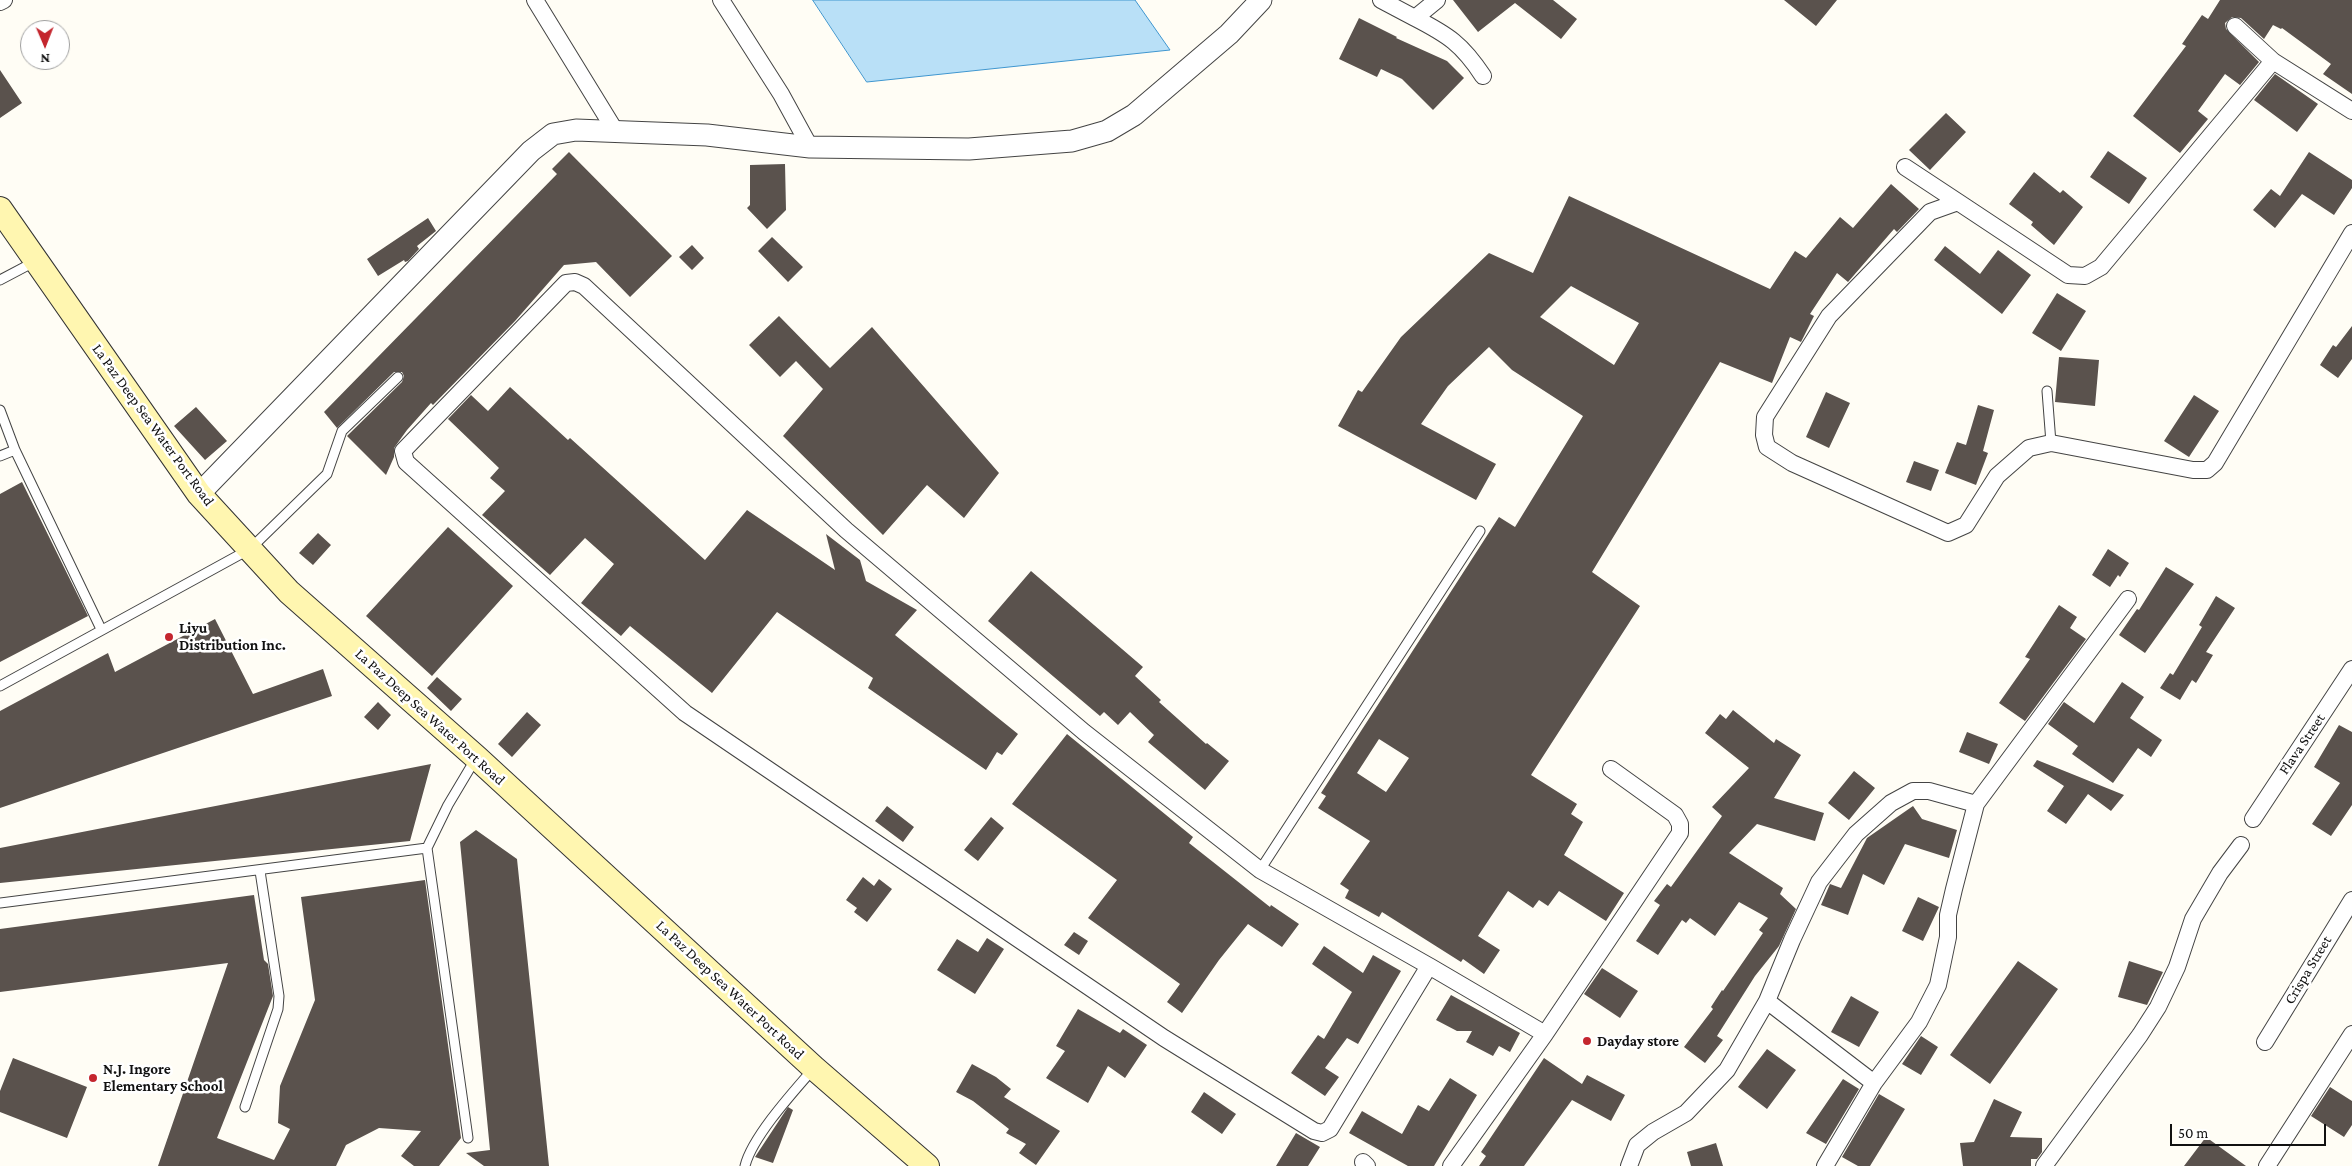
<!DOCTYPE html>
<style>
body{margin:0}
#map{position:relative;width:2352px;height:1166px;overflow:hidden;background:#fffdf5;font-family:"Crimson Pro",serif}
canvas{display:block}
.north{position:absolute;left:20px;top:20px;width:50px;height:50px;box-sizing:border-box;background:#fff;border:1px solid #a0a0a0;border-radius:50%;rotate:179deg;font-size:14px;font-weight:700;line-height:20px;text-align:center;color:#111}
.north::after{content:'';display:block;margin:auto;width:18px;height:22px;background:#c4262e;clip-path:polygon(50% 0,100% 100%,50% 72%,0 100%)}
.scale{position:absolute;left:2170px;top:1124px;width:156px;height:22px;box-sizing:border-box;border:2px solid #111;border-top:0;padding-left:6px;font-size:15px;line-height:18px;white-space:nowrap;color:#111;-webkit-text-stroke:4px #fff;paint-order:stroke}
</style>
<div id="map">
<canvas width="2352" height="1166"></canvas>
<div class="north">N</div>
<div class="scale">50 m</div>
</div>
<script>
const ctx = document.querySelector('canvas').getContext('2d');
ctx.lineJoin = 'round';
function fill(path, color) { ctx.fillStyle = color; ctx.fill(path, 'evenodd'); }
function trace(path, color, width, dash) { ctx.strokeStyle = color; ctx.lineWidth = width; ctx.lineCap = dash ? 'butt' : 'round'; ctx.setLineDash(dash || []); ctx.stroke(path); }
function write(font, color, halo, rows, align = 'center') {
  ctx.font = font + ' "Crimson Pro",serif'; ctx.lineWidth = 5; ctx.setLineDash([]); ctx.textBaseline = 'middle'; ctx.strokeStyle = halo; ctx.fillStyle = color; for (const [text, x, y, turn = 0] of rows) {
    ctx.save(); ctx.translate(x, y); ctx.rotate((+turn || 0) * Math.PI / 180); ctx.textAlign = isNaN(turn) ? turn : align; if (halo) ctx.strokeText(text, 0, 0); ctx.fillText(text, 0, 0); ctx.restore();
  }
}
const water = new Path2D(`
 M813,0H1135L1170,50L867,82Z`);
fill(water, '#b9e0f7');
trace(water, '#3f96cf', 1);
fill(new Path2D(`
 M1453,0H1553L1577,19L1561,39L1515,3L1478,32Z
 M1784,0H1837L1816,26Z
 M2220,0H2352V94L2323,74L2331,64L2282,28L2281,29L2273,25L2264,39L2241,18L2232,17L2225,23L2226,29L2259,62L2240,85L2225,74L2198,111L2208,119L2180,153L2133,116L2186,46L2182,44L2202,15L2208,19Z
 M1359,18L1397,37L1396,38L1447,61L1464,78L1433,110L1402,79L1381,69L1377,77L1339,59Z
 M0,70L22,103L0,118Z
 M2275,74L2318,104L2297,132L2254,100Z
 M1946,113L1966,132L1930,170L1909,150Z
 M2108,151L2147,178L2129,204L2090,177Z
 M569,152L672,256L630,297L596,262L564,265L515,321L433,405L431,403L407,430L394,448V457L386,475L347,436L402,382L404,376L402,372H394L337,428L324,412L557,174L552,169Z
 M2309,152L2352,180V188L2334,215L2302,194L2275,228L2253,210L2271,189L2280,196Z
 M785,164L786,210L767,229L747,208L750,205V165Z
 M2034,172L2060,193L2063,190L2083,207L2054,245L2031,225L2033,222L2009,204Z
 M1891,184L1919,209L1897,232L1894,229L1848,282L1837,273L1810,314L1814,316L1801,342L1790,337L1772,383L1720,362L1592,572L1640,606L1531,775L1577,804L1571,814L1583,822L1564,855L1624,893L1606,921L1559,891L1548,906L1539,900L1533,908L1508,891L1478,936L1500,950L1484,974L1463,959L1461,962L1382,912L1379,917L1345,898L1349,890L1340,884L1370,841L1318,808L1326,796L1321,793L1499,517L1515,527L1583,416L1512,370L1489,347L1448,386L1421,424L1496,464L1476,500L1338,426L1358,390L1362,392L1401,337L1489,253L1533,273L1569,196L1770,289L1795,251L1806,258L1840,217L1853,228ZM1571,286L1639,323L1614,365L1540,317ZM1379,739L1409,758L1386,792L1357,773Z
 M428,218L436,231L417,246L419,249L408,261L405,262L404,260L378,276L367,259Z
 M772,237L803,267L788,282L758,251Z
 M692,245L704,258L692,270L679,257Z
 M1945,246L1980,274L1998,250L2031,275L2002,314L1934,260Z
 M2057,293L2086,311L2061,351L2032,333Z
 M779,316L830,368L872,327L999,473L964,518L927,485L883,535L783,436L823,389L796,361L780,377L749,345Z
 M2352,326V359L2338,378L2320,365L2333,345L2336,347Z
 M2059,357L2099,360L2095,406L2055,402Z
 M510,387L568,440L570,438L705,560L747,510L835,570L826,534L860,560L866,581L917,610L895,635L1018,734L1002,755L997,752L986,770L868,688L873,678L777,612L712,693L630,626L621,636L581,603L614,564L585,538L550,575L482,515L505,491L490,478L499,468L448,419L471,395L488,411Z
 M1826,392L1850,403L1829,448L1806,437Z
 M2194,395L2219,411L2189,457L2164,441Z
 M1978,405L1994,410L1983,451L1988,453L1976,485L1945,473L1957,442L1966,445Z
 M196,407L227,441L205,460L174,426Z
 M1914,461L1939,470L1931,491L1906,482Z
 M22,482L88,616L0,662V494Z
 M448,527L513,586L432,676L366,616Z
 M318,533L331,545L313,565L299,553Z
 M2108,549L2129,563L2120,577L2118,575L2110,587L2092,575Z
 M2166,567L2194,584L2145,653L2119,635L2137,609L2139,610Z
 M1031,571L1143,667L1135,676L1161,700L1159,702L1206,744L1207,743L1229,761L1205,790L1148,742L1154,735L1130,712L1118,725L1104,712L1100,716L988,621Z
 M2216,596L2235,608L2206,652L2213,655L2196,683L2192,680L2180,700L2160,688L2170,673L2173,675L2202,627L2199,625Z
 M2059,605L2077,617L2070,628L2086,639L2025,721L1999,703L2030,659L2025,657Z
 M215,619L253,694L323,669L332,696L0,808V711L108,653L115,672Z
 M437,677L462,699L451,711L427,688Z
 M2122,682L2144,697L2130,718L2162,740L2151,757L2138,748L2113,783L2072,754L2078,746L2048,724L2064,702L2094,723Z
 M378,702L391,715L378,730L364,717Z
 M1733,710L1774,743L1776,739L1801,755L1774,798L1824,813L1815,841L1757,824L1729,853L1783,888L1780,894L1796,909L1779,946L1755,976L1717,1036L1723,1040L1705,1063L1684,1047L1713,1009L1711,1007L1722,990L1723,991L1763,933L1759,930L1768,918L1739,902L1715,936L1690,918L1686,923L1682,920L1658,955L1636,941L1660,905L1654,901L1667,884L1671,887L1722,816L1712,807L1749,768L1705,733L1720,714L1726,719Z
 M527,712L541,725L512,757L498,744Z
 M2339,725L2352,732V805L2331,836L2312,824L2340,783L2314,767Z
 M1967,732L1998,744L1989,764L1959,752Z
 M1067,734L1193,837L1189,843L1270,907L1271,905L1299,924L1282,947L1248,924L1219,960L1182,1013L1167,1002L1180,984L1088,918L1117,880L1012,804Z
 M2037,760L2067,772L2124,795L2111,811L2088,794L2066,824L2047,811L2064,786L2033,766Z
 M431,764L410,841L0,883V848Z
 M1854,771L1875,788L1849,820L1828,803Z
 M887,806L914,827L903,842L875,821Z
 M1913,806L1922,819L1957,830L1949,858L1905,844L1884,885L1863,874L1848,915L1821,905L1830,884L1841,888L1867,838Z
 M991,817L1004,828L978,861L964,850Z
 M476,830L517,859L549,1166H484L466,1153L490,1150L460,842Z
 M863,877L874,886L879,879L892,889L867,922L854,912L857,908L846,900Z
 M425,880L461,1138L439,1166H414L401,1156L421,1131L379,1128L346,1145L336,1166H158L228,963L0,992V929L254,895L264,960L268,964L273,996L217,1138L274,1160L290,1129L278,1123L280,1086L315,1000L301,897Z
 M1918,897L1939,907L1923,941L1902,931Z
 M1074,932L1088,941L1079,955L1064,945Z
 M987,938L1004,949L975,994L937,970L957,939L978,952Z
 M1324,946L1363,973L1373,955L1401,971L1358,1044L1347,1038L1325,1068L1339,1077L1325,1096L1291,1073L1318,1035L1324,1039L1352,992L1312,964Z
 M2018,961L2058,989L1990,1084L1950,1055Z
 M2129,961L2163,972L2147,1005L2118,997Z
 M1602,968L1638,991L1620,1018L1584,994Z
 M1451,995L1520,1033L1510,1052L1499,1046L1493,1056L1466,1042L1472,1031H1457L1436,1020Z
 M1851,996L1879,1012L1859,1047L1831,1032Z
 M1078,1009L1120,1033L1123,1029L1147,1045L1125,1078L1108,1066L1088,1103L1046,1078L1065,1051L1056,1046Z
 M1921,1036L1938,1047L1921,1075L1902,1064Z
 M1767,1049L1796,1070L1767,1109L1738,1087Z
 M13,1058L87,1087L67,1138L0,1112V1091Z
 M1544,1058L1582,1084L1587,1075L1625,1095L1611,1121L1572,1100L1524,1166H1479L1486,1156L1481,1152Z
 M972,1064L996,1077L1011,1089L1004,1097L1060,1131L1036,1165L1019,1153L1026,1144L1006,1133L1009,1129L973,1101L956,1092Z
 M1450,1078L1477,1095L1434,1166H1408L1349,1133L1362,1111L1402,1134L1418,1105L1429,1111Z
 M1843,1079L1859,1089L1826,1144L1806,1133Z
 M2330,1087L2352,1101V1125L2344,1137L2311,1116Z
 M1204,1092L1236,1114L1222,1134L1191,1112Z
 M1879,1094L1905,1109L1870,1166H1858L1842,1157Z
 M1994,1099L2022,1112L2010,1137L2042,1138V1152L2037,1159H2031V1166H1963L1960,1143L1974,1142Z
 M788,1107L793,1110L773,1163L755,1157Z
 M1296,1133L1320,1147L1308,1166H1276Z
 M2206,1137L2246,1166H2184Z
 M1716,1143L1723,1166H1691L1687,1152Z`), '#5a524d');
const service = new Path2D(`
 M0,280L36,261
 M2047,391L2051,443
 M0,410L15,450L101,629
 M0,456L15,450
 M0,686L250,549L327,474L342,431L398,377
 M1260,870L1480,531
 M0,903L427,848
 M245,1107L278,1009L279,996L260,871
 M468,1138L427,848L448,805L476,758
 M745,1166C752,1137 794,1091 814,1068`);
const minor = new Path2D(`
 M535,0L616,132
 M721,0L781,94L810,147
 M1381,0L1415,18L1437,0
 M0,2L4,0
 M1415,18C1448,35 1462,44 1483,76
 M2235,26L2273,61L2352,111
 M2273,61L2101,267L2085,276L2068,275L1958,202L1930,212L1829,316L1765,417L1764,435L1767,447L1792,463L1948,533L1966,525L1997,476L2029,448L2051,443L2193,470H2207L2215,463L2352,233
 M1905,167L1958,202
 M575,282L584,286L846,530L1084,732L1260,870L1429,966L1330,1129L1322,1133L1314,1131L1164,1038L685,713L406,462L403,451L566,283Z
 M2253,819L2352,669
 M1429,966L1545,1034
 M1767,1001L1874,1083
 M2265,1042L2352,900
 M1363,1162L1367,1166
 M1451,1166L1545,1034L1680,833V824L1675,815L1611,769
 M1629,1166L1637,1145L1653,1132L1686,1113L1727,1070L1767,1001L1792,940L1819,882L1856,834L1891,803L1913,791H1929L1976,804
 M1825,1166L1874,1083L1919,1022L1938,985L1948,937V915L1954,889L1976,804L2128,599
 M2044,1166L2140,1035L2158,1007L2177,967L2193,919L2220,873L2241,845
 M2267,1166L2352,1034`);
const tertiary = new Path2D(`
 M199,494L531,151L553,134L576,130L707,135L810,147L969,149L1072,141L1107,131L1134,115L1229,34L1261,0`);
const secondary = new Path2D(`
 M0,209L199,494L289,592L477,758L814,1068L927,1166`);
trace(service, '#444', 11);
trace(minor, '#444', 18);
trace(tertiary, '#444', 23);
trace(secondary, '#333', 26);
trace(service, '#fff', 9);
trace(minor, '#fff', 16);
trace(tertiary, '#fff', 21);
trace(secondary, '#fff6b0', 24);
for (const [x, y, r, color] of [
 [169,637,5,"#c4262e"],
 [1587,1041,5,"#c4262e"],
 [93,1078,5,"#c4262e"]
]) { const dot = new Path2D(); dot.arc(x, y, r, 0, 2 * Math.PI); ctx.fillStyle = color; ctx.fill(dot); trace(dot, '#fff', 2); }
write('15px', '#111', '#fff', [
 ["La Paz Deep Sea Water Port Road",153,425,54],
 ["La Paz Deep Sea Water Port Road",430,717,42],
 ["Flava Street",2302,744,-56],
 ["Crispa Street",2308,970,-59],
 ["La Paz Deep Sea Water Port Road",730,990,43]
]);
write('bold 15px', '#111', '#fff', [
 ["Liyu",179,628],
 ["Distribution Inc.",179,645],
 ["Dayday store",1597,1041],
 ["N.J. Ingore",103,1069],
 ["Elementary School",103,1086]
], 'left');
</script>
